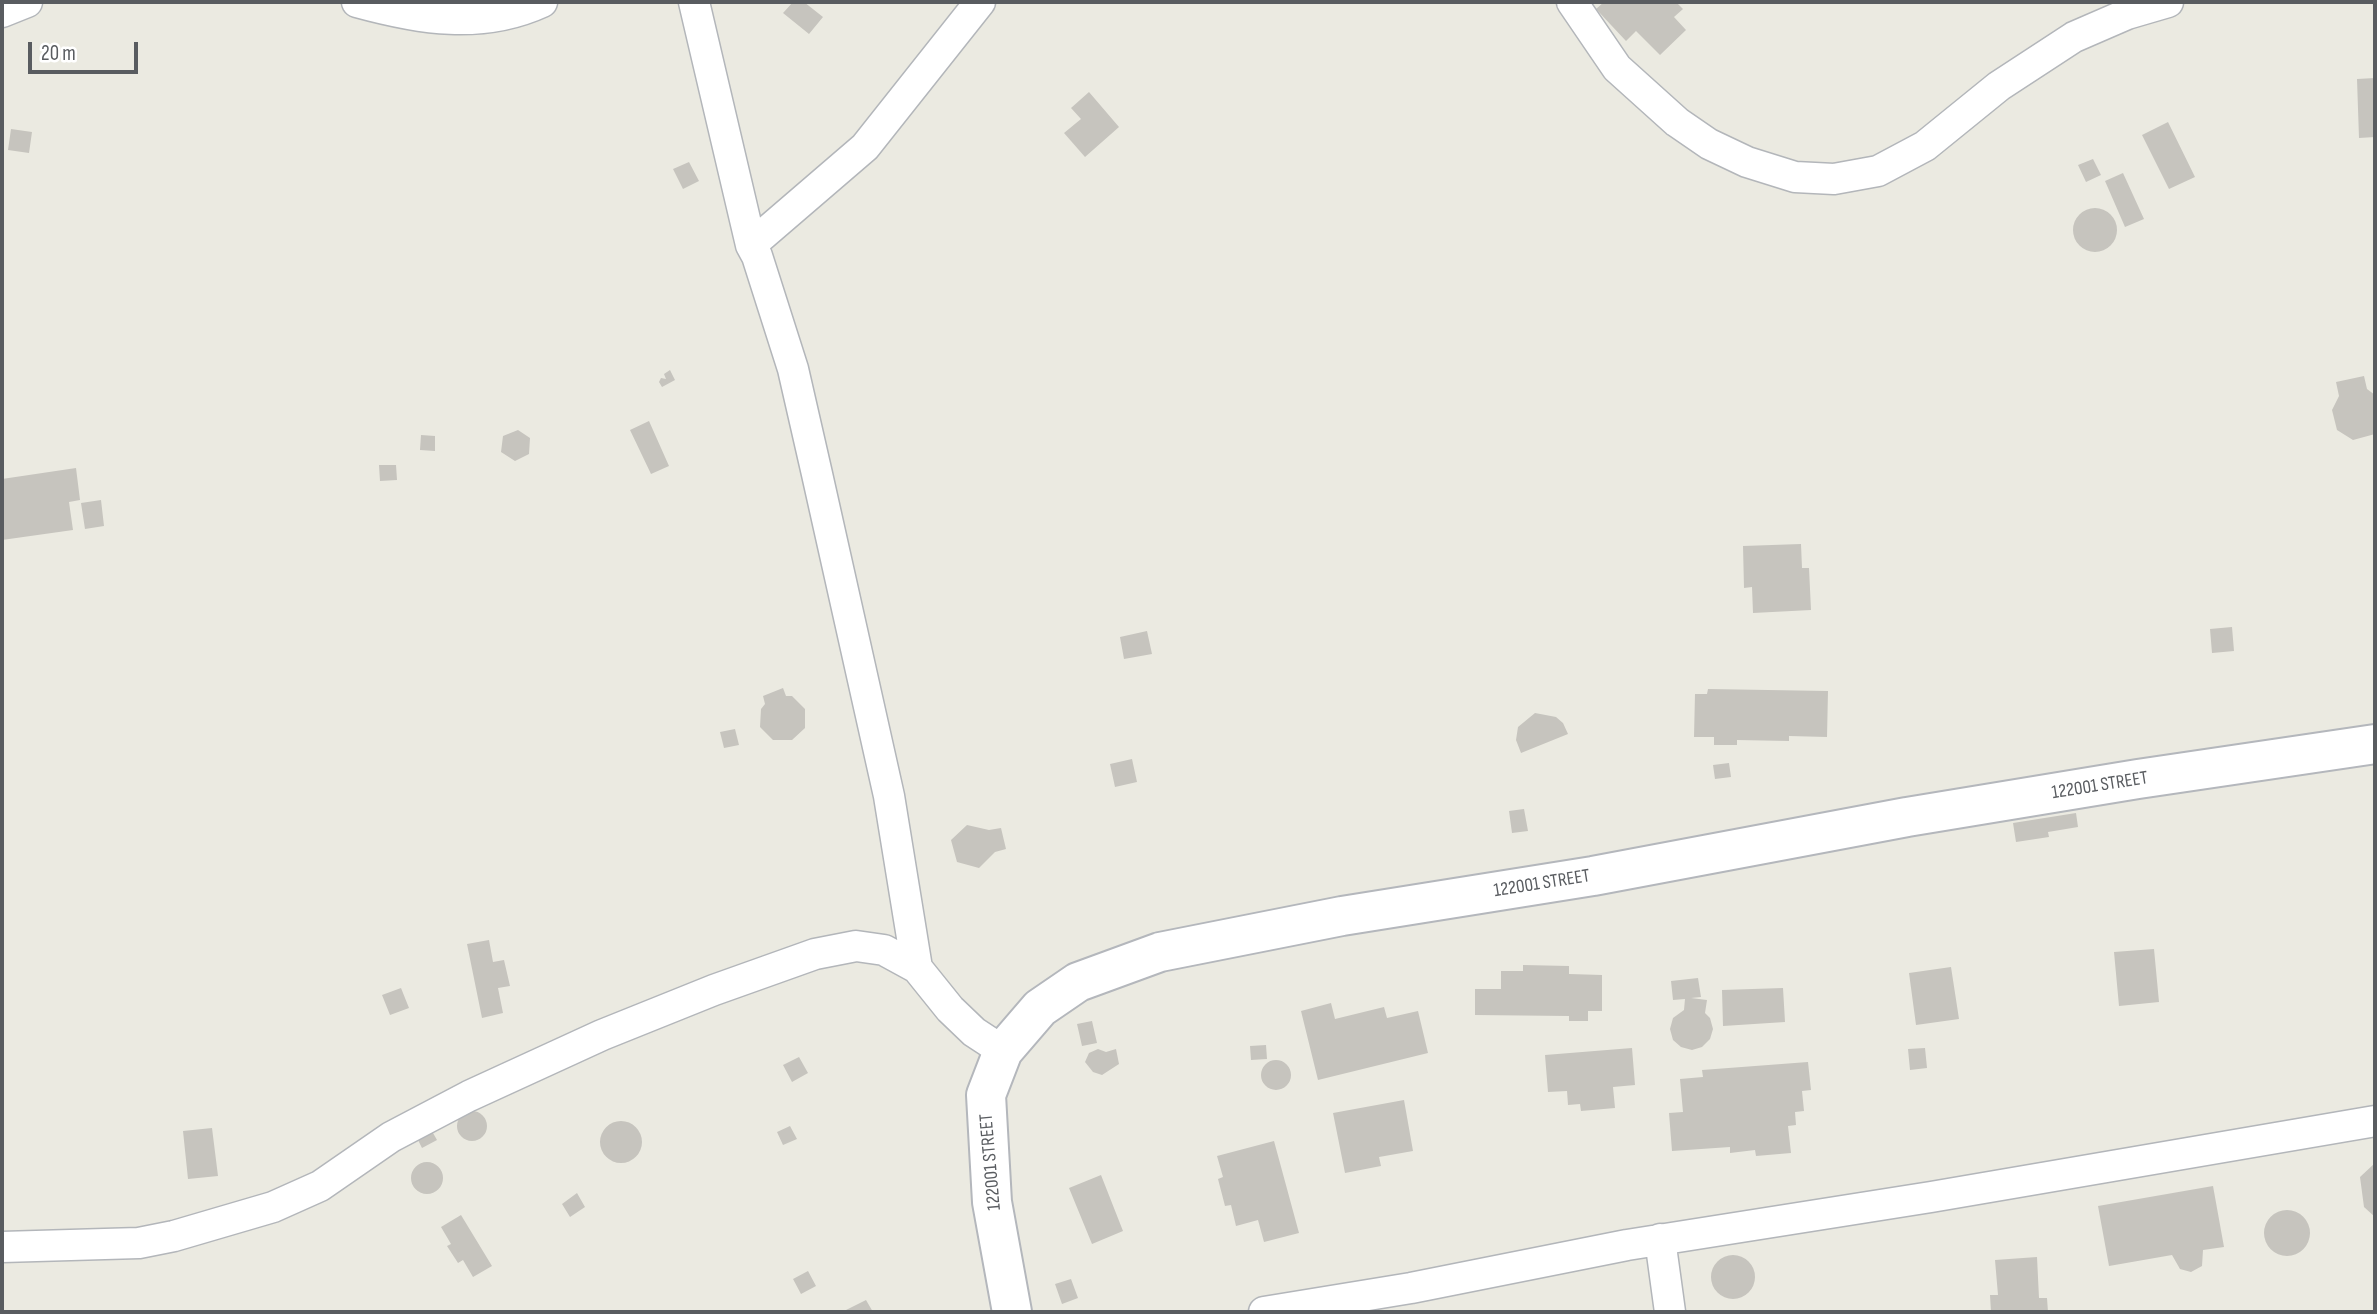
<!DOCTYPE html>
<style>
body{margin:0}
#map{position:relative;width:2377px;height:1314px;overflow:hidden;background:#ebeae1;font-family:"Sofia Sans Condensed",sans-serif}
canvas{display:block}
.frame{position:absolute;inset:0;border:4px solid #595c60;pointer-events:none}
.scale{position:absolute;left:28px;top:42px;width:110px;height:32px;box-sizing:border-box;border:4px solid #595c60;border-top:0;padding-left:9px;font-size:21px;line-height:24px;white-space:nowrap;color:#595c60;-webkit-text-stroke:5px #fff;paint-order:stroke}
</style>
<div id="map">
<canvas width="2377" height="1314"></canvas>
<div class="frame"></div>
<div class="scale">20 m</div>
</div>
<script>
const ctx = document.querySelector('canvas').getContext('2d');
ctx.lineJoin = 'round';
function fill(path, color) { ctx.fillStyle = color; ctx.fill(path, 'evenodd'); }
function trace(path, color, width, dash) { ctx.strokeStyle = color; ctx.lineWidth = width; ctx.lineCap = dash ? 'butt' : 'round'; ctx.setLineDash(dash || []); ctx.stroke(path); }
function write(font, color, halo, rows, align = 'center') {
  ctx.font = font + ' "Sofia Sans Condensed",sans-serif'; ctx.lineWidth = 6; ctx.setLineDash([]); ctx.textBaseline = 'middle'; ctx.strokeStyle = halo; ctx.fillStyle = color; for (const [text, x, y, turn = 0] of rows) {
    ctx.save(); ctx.translate(x, y); ctx.rotate((+turn || 0) * Math.PI / 180); ctx.textAlign = isNaN(turn) ? turn : align; if (halo) ctx.strokeText(text, 0, 0); ctx.fillText(text, 0, 0); ctx.restore();
  }
}
fill(new Path2D(`
 M793,2H804L823,17L809,34L783,13Z
 M1604,2H1676L1683,9L1674,17L1686,30L1660,55L1636,31L1626,41L1596,9Z
 M2375,78V137L2359,138L2357,79Z
 M1089,92L1119,127L1085,157L1064,133L1081,119L1071,108Z
 M2168,122L2195,177L2169,189L2142,135Z
 M11,129L32,132L29,153L8,150Z
 M2093,159L2101,175L2086,182L2078,165Z
 M689,162L699,181L683,189L673,169Z
 M2123,173L2144,219L2125,227L2105,181Z
 M2073 230a22 22 0 1 1 44 0a22 22 0 1 1-44 0Z
 M670,370L675,380L662,387L659,382L661,378L666,379L664,374Z
 M2364,376L2367,389L2375,395V434L2353,440L2337,430L2332,410L2339,396L2336,382Z
 M649,421L669,466L651,474L630,430Z
 M518,430L530,438L529,454L515,461L501,452L503,436Z
 M421,435L435,436V451L420,450Z
 M379,465H396L397,480L380,481Z
 M76,468L80,500L69,502L73,530L2,540V479Z
 M101,500L104,526L85,529L81,503Z
 M1801,544L1802,568H1809L1811,610L1753,613L1752,587L1744,588L1743,546Z
 M2232,627L2234,651L2212,653L2210,629Z
 M1147,631L1152,654L1124,659L1120,637Z
 M783,688L786,696H792L805,709V728L792,740H773L760,727L761,709L765,704L763,696Z
 M1708,689L1828,691L1827,737L1789,736V741L1737,740V745H1714V737H1694L1695,694H1707Z
 M1535,713L1556,717L1563,723L1568,734L1521,753L1516,740L1518,727Z
 M735,729L739,745L724,748L720,732Z
 M1132,759L1137,782L1115,787L1110,764Z
 M1729,763L1731,777L1715,779L1713,765Z
 M1524,809L1528,831L1512,833L1509,811Z
 M2076,813L2078,827L2048,832L2049,837L2016,842L2013,823Z
 M967,825L989,830L1001,828L1006,849L995,852L979,868L957,862L951,840Z
 M489,940L493,962L504,960L510,986L498,988L503,1013L482,1018L467,944Z
 M2154,949L2159,1002L2119,1006L2114,952Z
 M1523,965L1569,966V974L1602,975V1011H1588V1021H1569V1016L1475,1015V989H1501V971H1523Z
 M1951,967L1959,1019L1916,1025L1909,973Z
 M1698,978L1701,997L1691,998L1707,1000L1705,1013L1710,1018L1713,1029L1710,1039L1702,1047L1692,1050L1681,1047L1673,1040L1670,1029L1673,1018L1684,1010L1685,999L1673,1000L1671,981Z
 M401,988L409,1008L390,1015L382,995Z
 M1783,988L1785,1022L1723,1026L1722,990Z
 M1331,1003L1335,1019L1384,1007L1387,1018L1418,1011L1428,1053L1318,1080L1301,1011Z
 M1092,1021L1097,1043L1082,1046L1077,1024Z
 M1266,1045L1267,1059L1251,1060L1250,1046Z
 M1632,1048L1635,1085L1613,1087L1615,1108L1581,1111L1580,1104L1568,1105L1567,1091L1548,1092L1545,1055Z
 M1925,1048L1927,1068L1910,1070L1908,1049Z
 M1098,1049L1106,1052L1116,1049L1119,1064L1102,1075L1093,1072L1085,1062L1089,1053Z
 M799,1057L808,1073L792,1082L783,1065Z
 M1261 1075a15 15 0 1 1 30 0a15 15 0 1 1-30 0Z
 M1808,1062L1811,1090L1802,1091L1804,1111L1795,1112L1796,1125L1788,1126L1791,1153L1756,1156L1755,1150L1730,1153V1147L1672,1151L1669,1113L1683,1112L1680,1079L1703,1077L1702,1070Z
 M1404,1100L1413,1151L1379,1157L1381,1166L1345,1173L1333,1113Z
 M457 1126a15 15 0 1 1 30 0a15 15 0 1 1-30 0Z
 M600 1142a21 21 0 1 1 42 0a21 21 0 1 1-42 0Z
 M429,1126L437,1140L422,1148L415,1134Z
 M790,1126L797,1139L783,1145L777,1132Z
 M212,1128L218,1176L188,1179L183,1131Z
 M1274,1141L1299,1233L1264,1242L1258,1220L1236,1226L1231,1205L1225,1206L1218,1179L1223,1177L1217,1156Z
 M411 1178a16 16 0 1 1 32 0a16 16 0 1 1-32 0Z
 M2375,1163V1217L2364,1207L2360,1177Z
 M1101,1175L1123,1231L1092,1244L1069,1188Z
 M2213,1186L2224,1247L2203,1250L2202,1266L2191,1272L2180,1269L2172,1255L2109,1266L2098,1206Z
 M577,1193L585,1207L570,1217L562,1204Z
 M2264 1233a23 23 0 1 1 46 0a23 23 0 1 1-46 0Z
 M461,1215L492,1266L473,1277L463,1260L458,1263L447,1246L451,1244L441,1227Z
 M1711 1277a22 22 0 1 1 44 0a22 22 0 1 1-44 0Z
 M2037,1257L2039,1298H2047L2048,1312H1991L1990,1295H1998L1995,1260Z
 M808,1271L816,1286L801,1294L793,1279Z
 M1071,1279L1078,1298L1062,1304L1055,1284Z
 M866,1300L873,1312H842Z`), '#c6c4be');
const street = new Path2D(`
 M357,2C419,19 481,30 542,2
 M694,2L751,245L757,256L793,369L817,474L889,796L917,968
 M1572,2L1617,68L1677,122L1709,144L1747,162L1795,177L1834,179L1878,171L1925,146L1999,86L2074,37L2127,14L2168,2
 M2,12L27,2
 M751,245L865,147L980,2
 M1660,1239L1670,1312
 M2,1247L139,1243L174,1236L273,1207L320,1186L391,1137L469,1096L602,1035L714,990L815,954L856,946L884,950L917,968L950,1009L974,1032L1003,1051
 M1264,1312L1411,1288L1627,1245L1931,1197L2375,1121`);
const secondary = new Path2D(`
 M1012,1312L992,1202L986,1095L1003,1051L1040,1008L1078,982L1160,952L1342,916L1593,876L1907,817L2138,779L2375,744`);
trace(street, '#b3b6ba', 33);
trace(secondary, '#b4b7bc', 42);
trace(street, '#fff', 30);
trace(secondary, '#fff', 38);
write('19px', '#595c60', '#fff', [
 ["122001 STREET",2100,786,-9],
 ["122001 STREET",1542,884,-9],
 ["122001 STREET",991,1162,-95]
]);
</script>
